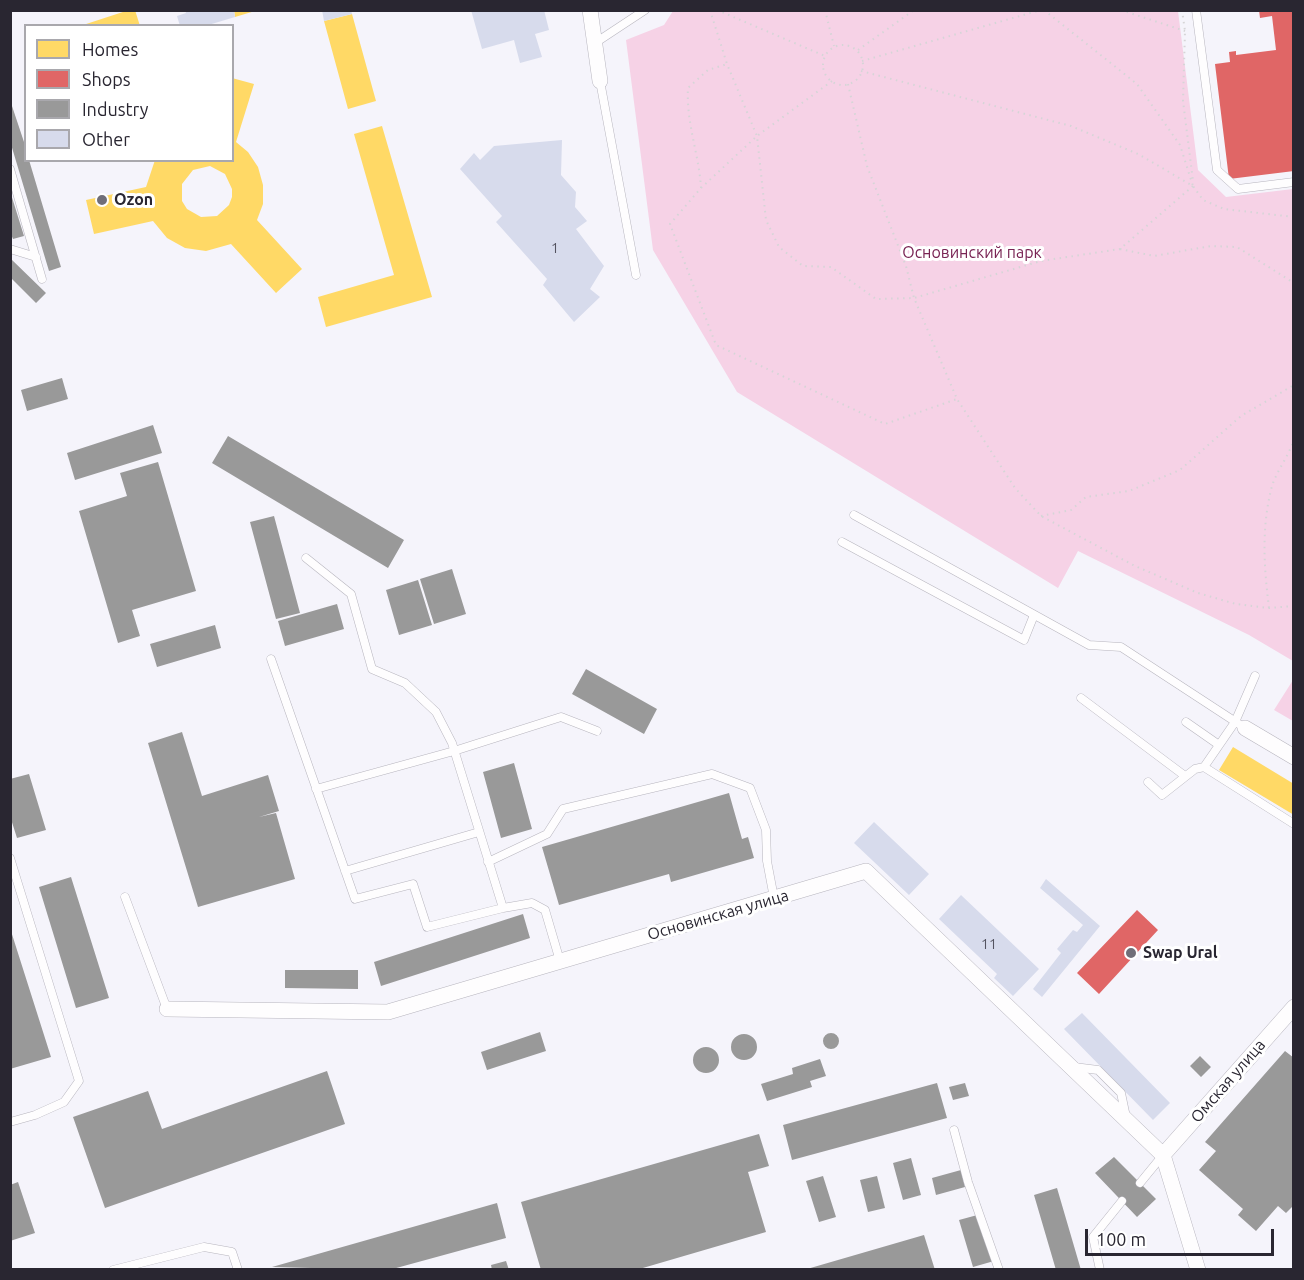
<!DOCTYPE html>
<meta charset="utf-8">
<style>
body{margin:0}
#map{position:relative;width:1304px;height:1280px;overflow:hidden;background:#f5f4fb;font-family:Ubuntu,sans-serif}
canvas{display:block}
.frame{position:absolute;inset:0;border:12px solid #292631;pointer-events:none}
.legend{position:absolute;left:24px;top:24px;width:210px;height:138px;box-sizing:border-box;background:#fff;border:2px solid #a9a8ad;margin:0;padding:8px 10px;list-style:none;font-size:18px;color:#292631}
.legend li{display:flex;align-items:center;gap:12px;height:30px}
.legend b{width:30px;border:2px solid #a9a8ad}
.scale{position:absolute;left:1085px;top:1229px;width:189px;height:27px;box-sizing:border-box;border:3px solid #292631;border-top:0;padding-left:8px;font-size:18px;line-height:21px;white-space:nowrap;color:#292631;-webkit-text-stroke:4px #fff;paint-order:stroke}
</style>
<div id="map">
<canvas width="1304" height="1280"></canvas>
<div class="frame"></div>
<ul class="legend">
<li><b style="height:16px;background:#ffd966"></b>Homes</li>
<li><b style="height:16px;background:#e06666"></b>Shops</li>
<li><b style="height:16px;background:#999"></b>Industry</li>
<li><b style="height:16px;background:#d7dbec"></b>Other</li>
</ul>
<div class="scale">100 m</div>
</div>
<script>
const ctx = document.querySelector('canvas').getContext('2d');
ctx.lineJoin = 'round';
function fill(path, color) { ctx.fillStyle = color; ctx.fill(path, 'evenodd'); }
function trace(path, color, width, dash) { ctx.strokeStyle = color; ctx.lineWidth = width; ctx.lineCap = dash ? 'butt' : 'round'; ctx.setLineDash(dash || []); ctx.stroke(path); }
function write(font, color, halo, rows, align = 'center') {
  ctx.font = font + ' Ubuntu,sans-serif'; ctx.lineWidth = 6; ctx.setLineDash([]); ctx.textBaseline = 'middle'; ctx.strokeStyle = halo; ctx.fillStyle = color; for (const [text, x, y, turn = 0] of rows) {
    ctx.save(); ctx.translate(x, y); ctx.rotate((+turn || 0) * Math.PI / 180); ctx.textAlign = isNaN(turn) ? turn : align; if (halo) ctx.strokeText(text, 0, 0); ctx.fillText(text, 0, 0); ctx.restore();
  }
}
fill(new Path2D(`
 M673,11H1178L1198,170L1226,197L1293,189V661L1249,635L1078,551L1058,588L737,392L653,250L626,40L664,25Z
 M1293,680V721L1274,710Z`), '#f6d2e6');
fill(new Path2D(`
 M129,10H135L140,26H80Z
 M234,10H255V11L235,17Z
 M352,14L376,101L348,109L324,21Z
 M232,78L254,84L236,142L248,152L258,167L263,185V204L257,220L302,269L276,293L231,244L206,251L185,248L167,238L153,221L94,234L86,200L146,187L155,160H232ZM210,166L225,174L232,189V197L229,205L217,216L201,217L187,209L182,201V184L193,170Z
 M382,126L432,297L326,327L318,297L394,275L354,134Z
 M1233,747L1294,784V815L1219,770Z`), '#ffd966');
fill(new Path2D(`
 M1259,10H1294V171L1229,179L1215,64L1230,62L1229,52L1236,51V55L1276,50L1272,16L1260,18Z
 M1137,910L1158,930L1099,994L1077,973Z`), '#e06666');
fill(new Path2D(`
 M10,100L26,148V160H29L61,267L49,271L10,141Z
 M10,191L24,236L13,239L10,232Z
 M10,258L46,293L36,303L10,277Z
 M62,378L68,399L27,411L21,390Z
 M153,425L162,453L75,480L67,453Z
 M228,436L404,540L388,568L212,463Z
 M158,462L196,591L132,610L140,636L118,643L79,511L127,496L120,473Z
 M274,516L300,613L276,619L250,522Z
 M452,569L466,614L434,624L420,579Z
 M418,580L432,625L399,635L386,590Z
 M337,604L344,629L285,646L278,621Z
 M215,625L221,648L157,667L150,644Z
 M586,669L657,709L644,734L572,694Z
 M182,732L202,796L268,775L279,811L259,817L276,813L295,879L198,907L148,743Z
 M514,763L532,829L501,838L483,772Z
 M29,774L46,830L17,838L10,816V779Z
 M729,793L742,839L748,837L754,858L671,882L669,874L559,905L542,847Z
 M71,877L109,998L76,1008L39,887Z
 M523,914L530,938L381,986L374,962Z
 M10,928L51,1057L10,1069Z
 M285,970H358V989L285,988Z
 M540,1032L546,1051L487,1070L481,1052Z
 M823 1041a8 8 0 1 1 16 0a8 8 0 1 1-16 0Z
 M731 1047a13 13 0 1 1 26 0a13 13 0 1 1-26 0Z
 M693 1060a13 13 0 1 1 26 0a13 13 0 1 1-26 0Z
 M1285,1051L1294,1058V1205L1286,1213L1278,1206L1256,1231L1238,1215L1243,1209L1199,1170L1216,1151L1205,1142Z
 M1200,1056L1211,1067L1201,1077L1190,1066Z
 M820,1059L826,1076L810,1081L812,1087L767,1101L761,1084L793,1074L792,1068Z
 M327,1071L345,1124L105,1208L73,1117L148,1091L162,1129Z
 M937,1083L947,1118L792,1160L783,1125Z
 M965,1083L969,1096L953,1100L949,1087Z
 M759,1134L769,1166L748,1172L766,1232L636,1270H541L521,1202Z
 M1114,1157L1156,1199L1137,1217L1095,1173Z
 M911,1158L921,1195L903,1200L893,1163Z
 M961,1170L965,1187L936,1195L932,1178Z
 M823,1176L836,1217L819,1222L806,1181Z
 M877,1176L885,1208L868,1212L860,1180Z
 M18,1182L35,1233L10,1241V1185Z
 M1057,1188L1081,1270H1056L1034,1195Z
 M497,1203L506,1238L389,1270L272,1267Z
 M981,1214L994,1261L973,1267L959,1220Z
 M924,1235L935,1270H807V1269Z
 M506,1261L509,1270H492L491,1265Z`), '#999');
fill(new Path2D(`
 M185,10H234L235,17L205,26H180L177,16L186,13Z
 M322,10H351L352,14L324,21Z
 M471,10H544L549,30L535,34L542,57L520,63L514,40L482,49Z
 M562,140L561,175L576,192L575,207L587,221L576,229L604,266L590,289L600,297L574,322L543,285L547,279L496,222L502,216L460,169L474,153L480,160L494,146Z
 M874,822L929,874L909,895L854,843Z
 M1046,879L1100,926L1042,997L1033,989L1061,953L1057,949L1073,930L1077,932L1083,925L1040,888Z
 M961,895L1039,969L1013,996L994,978L997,974L939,919Z
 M1082,1013L1170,1103L1153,1120L1064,1029Z`), '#d7dbec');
const lane = new Path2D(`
 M1196,10L1217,170L1238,189L1294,182
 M595,43L645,10
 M600,81L636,275
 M10,169L42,279
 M10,249L36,257
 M854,515L1089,645L1121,647L1245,728
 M842,542L1024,640L1034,615
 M306,558L351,594L372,669L405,683L436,712L452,743L503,908L532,903L545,910L560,961
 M271,659L355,899L413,884L427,927L503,908
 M1255,676L1235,722L1204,767L1294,824
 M1081,698L1185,776
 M1186,722L1219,745
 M1148,782L1162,795L1195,769L1204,767
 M316,789L454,751L561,717L597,731
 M10,858L79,1081L64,1102L35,1115L10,1122
 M488,862L547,834L563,809L712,774L750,788L766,830L767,861L774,898
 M345,871L479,832
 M125,897L167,1009
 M1074,1067L1098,1070L1121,1093L1126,1117
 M954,1130L968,1182L999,1270
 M1140,1183L1163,1155
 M113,1270L204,1247L232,1252L238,1270
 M1100,1270L1093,1237L1122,1201`);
const street = new Path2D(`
 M590,10L600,81
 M1245,728L1294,757
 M167,1009L388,1012L866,871L1163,1155L1198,1270
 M1163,1155L1294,1007`);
trace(lane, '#b7b5be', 9);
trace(street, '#b7b5be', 16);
trace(new Path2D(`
 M710,10L727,64L757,136L766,220L779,247L803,266L831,267L876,299L914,298L1041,261L1120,249L1193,186
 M717,10L825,56
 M825,10L834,46
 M1044,10L1137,84L1180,145L1193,186
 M1121,10L1185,31
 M1182,10L1185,31L1183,101L1193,181
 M823 65a20 20 0 1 1 40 0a20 20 0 1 1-40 0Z
 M858,50L914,10
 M862,61L1041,10
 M861,71L1071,126L1138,154L1193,186L1203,200L1224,209L1294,217
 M832,81L757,136L701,188L670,224L716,345L885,424L957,399
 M848,84L867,166L906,266L914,298L957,399L1015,488L1041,516L1135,566L1198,593L1236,604L1269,608L1294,606
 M701,188C699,154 686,123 688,88L708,70L727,64
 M1120,249L1154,256L1211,246L1237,247L1294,283
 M1041,516L1071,510L1086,497L1129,491L1180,470L1241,416L1294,385
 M1269,608C1264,567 1261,528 1272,486C1277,470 1289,456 1294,439`), '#d6d5d7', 2, [1.5, 4.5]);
trace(lane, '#fefdfe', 8);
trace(street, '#fefdfe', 15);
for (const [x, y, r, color] of [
 [102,200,6,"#706e78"],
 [1131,953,6,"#706e78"]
]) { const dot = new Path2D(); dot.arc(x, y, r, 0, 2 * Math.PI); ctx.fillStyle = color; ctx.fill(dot); trace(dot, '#fff', 2); }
write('14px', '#545360', null, [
 ["1",555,248],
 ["11",989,944]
]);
write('bold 16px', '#292631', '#fff', [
 ["Ozon",114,200],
 ["Swap Ural",1143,953]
], 'left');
write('16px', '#792454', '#fff', [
 ["Основинский парк",972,253]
]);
write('16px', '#292631', '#fff', [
 ["Основинская улица",718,915,-16],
 ["Омская улица",1228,1081,-49]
]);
</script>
